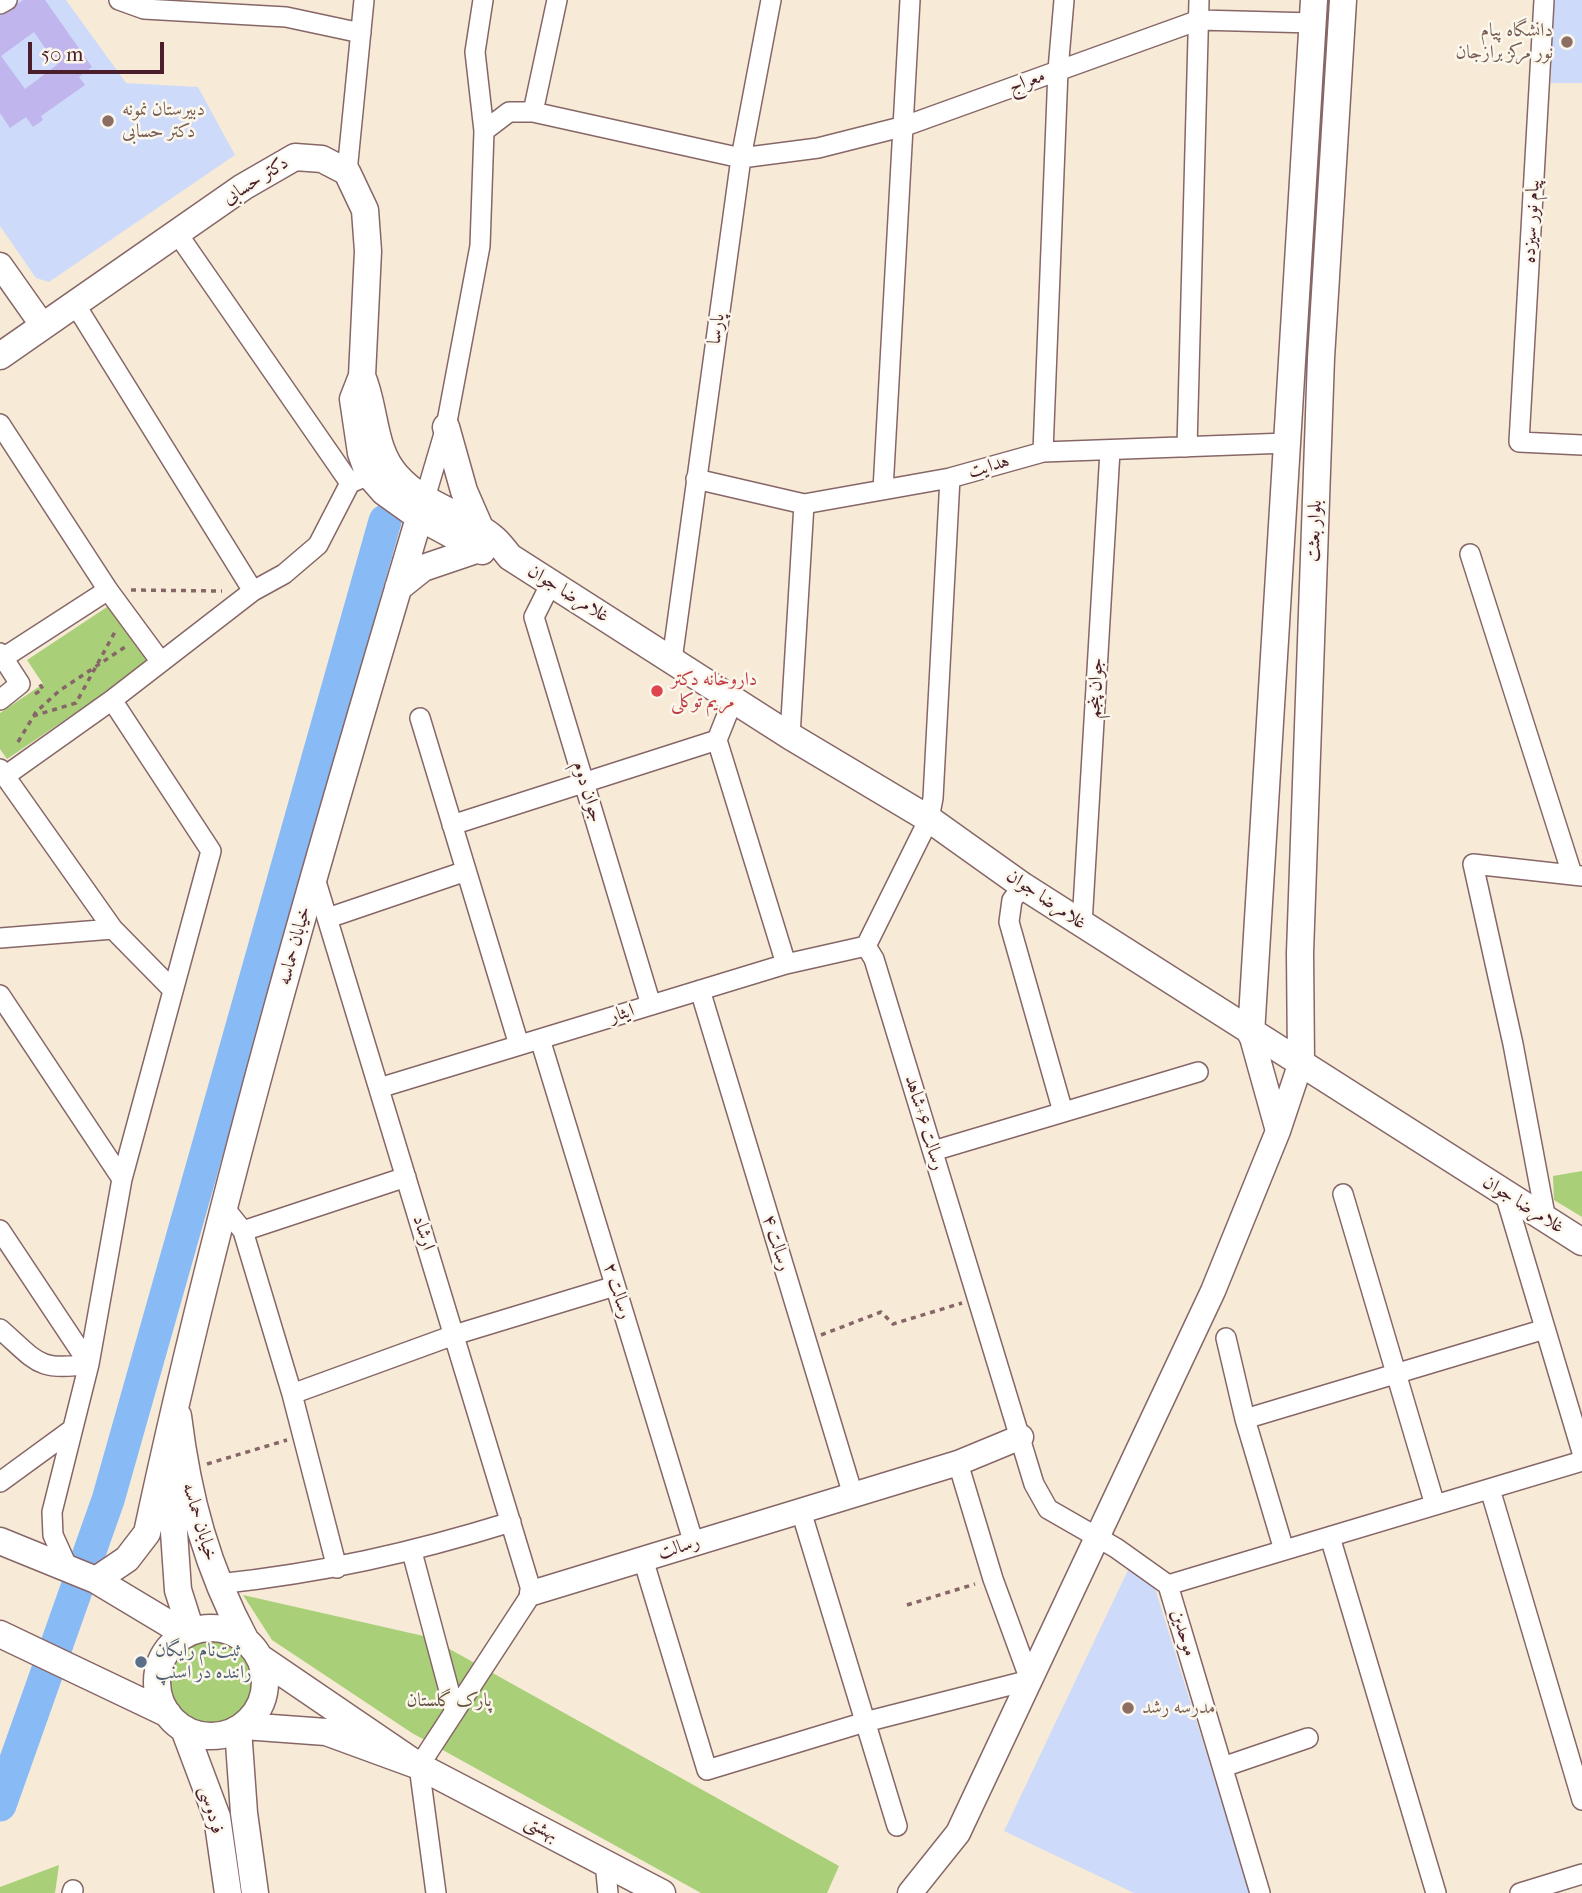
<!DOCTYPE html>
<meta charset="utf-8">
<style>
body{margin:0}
#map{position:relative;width:1582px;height:1893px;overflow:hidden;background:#f7ebd7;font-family:"IM FELL French Canon",serif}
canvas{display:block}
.scale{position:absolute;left:28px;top:42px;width:136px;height:32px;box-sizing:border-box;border:4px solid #4a1f2b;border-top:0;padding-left:9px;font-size:21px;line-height:24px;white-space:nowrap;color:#4a1f2b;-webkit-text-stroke:5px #fbf7ec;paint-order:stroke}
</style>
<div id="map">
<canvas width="1582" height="1893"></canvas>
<div class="scale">50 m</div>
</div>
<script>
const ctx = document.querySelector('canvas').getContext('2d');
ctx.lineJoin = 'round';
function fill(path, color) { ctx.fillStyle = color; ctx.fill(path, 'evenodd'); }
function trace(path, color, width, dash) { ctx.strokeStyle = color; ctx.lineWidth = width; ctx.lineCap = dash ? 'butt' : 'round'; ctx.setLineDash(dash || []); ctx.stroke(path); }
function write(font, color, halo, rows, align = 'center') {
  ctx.font = font + ' "IM FELL French Canon",Amiri,serif'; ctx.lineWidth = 5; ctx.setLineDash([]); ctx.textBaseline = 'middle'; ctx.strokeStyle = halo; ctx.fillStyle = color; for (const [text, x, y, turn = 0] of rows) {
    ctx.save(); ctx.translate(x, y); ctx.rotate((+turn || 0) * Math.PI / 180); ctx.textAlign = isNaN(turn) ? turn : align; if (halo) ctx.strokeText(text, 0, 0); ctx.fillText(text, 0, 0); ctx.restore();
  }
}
fill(new Path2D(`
 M11,0H66L126,83L198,87L235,155L49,282L36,278L0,226V7Z
 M1552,0H1582V83H1551Z
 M1128,1570L1154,1585L1250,1893H1134L1004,1831Z`), '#cedafa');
fill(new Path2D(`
 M113,603L152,661L7,759L0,749V713L43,684L27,660Z
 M1582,1171V1217L1554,1200L1553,1176Z
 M243,1595L428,1637L839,1866L827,1893H701L412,1733L272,1640Z
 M169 1682a44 44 0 1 1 88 0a44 44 0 1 1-88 0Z
 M59,1865L55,1893H0V1887Z`), '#a9cf79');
trace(new Path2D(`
 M0,1805L108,1500L385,521`), '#88bbf6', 33);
fill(new Path2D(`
 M23,0H45L92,67L79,77L85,85L41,116L43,120L33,127L26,117L10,128L0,113V16ZM34,32L57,65L25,89L1,56Z`), '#c1b5ed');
const minor = new Path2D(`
 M119,0L144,9L286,17L361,33
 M1544,0L1519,442L1582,445
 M0,4L7,0
 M533,112L557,0
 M484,131L509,112H533L741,158L818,148L905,126L1199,20L1313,23
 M347,172L364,0
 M177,233L350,483L362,478
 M75,304L253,591
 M0,424L108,590L161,662
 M1187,447L1199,0
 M1043,452L1058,70L1064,0
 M950,478L933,798L929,819L866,946L874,959L1034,1484L1048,1509L1116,1548L1168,1585L1260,1893
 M696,479L804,504L950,478L1043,452L1287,443
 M883,490L910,0
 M425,498L446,427L480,246L484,131L475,52L483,0
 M1470,554L1572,874
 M551,583L534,617L651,1005
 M0,653L20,684L0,700
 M3,658L108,590
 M672,660L741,158L771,0
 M420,718L519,1045
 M790,736L804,504
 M717,740L786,964
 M717,740L733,700
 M0,769L113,929
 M5,776L112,700L253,591L284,574L318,545L350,483
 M452,825L717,740
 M314,875L532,1593L419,1766L436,1893
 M1023,886L1012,900L1009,922L1063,1112
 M328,918L466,871
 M1082,924L1110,451
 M0,938L113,929L173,990
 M700,990L853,1495
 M0,995L122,1179
 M540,1039L694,1544
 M379,1088L786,964L866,946
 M933,1151L1198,1072
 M1343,1194L1435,1505
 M1505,1194L1582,1452
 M223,1206L243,1231L292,1394L337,1568
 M1546,1220L1513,1044L1473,864L1582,876
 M0,1230L89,1364C37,1372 37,1361 0,1329
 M243,1231L406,1177
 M1226,1338L1245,1419L1284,1550
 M292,1394L454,1335L615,1286
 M1245,1419L1545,1329
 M0,1482L70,1431
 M1490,1489L1582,1800
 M801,1511L897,1826
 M1330,1537L1436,1893
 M412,1552L454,1709
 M643,1559L707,1770L865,1722L1030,1680L993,1579L958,1463
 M67,1566L53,1535L52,1512L89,1364L122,1179L211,851L112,700
 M218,1584C322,1573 411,1553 511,1522
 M1168,1585L1582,1461
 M1223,1767L1308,1738
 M605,1862L608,1893
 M72,1893L73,1890
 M1520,1893L1582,1874`);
const tertiary = new Path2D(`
 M0,265L43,326
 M1251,1034L1278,1131
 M532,1593L958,1463L1021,1437
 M910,1893L958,1833L1030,1680L1213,1291L1278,1131L1301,1062`);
const secondary = new Path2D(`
 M0,356L243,187L295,157L322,159L347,172L365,210L368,251L362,376L353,399L361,453L369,475L384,492L419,517L482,551
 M362,376C376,408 372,449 397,476C422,505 463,513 492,537C499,542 504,550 510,557L790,736L929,819L1023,886L1582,1242
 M446,427L464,491L481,530
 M398,588L423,568L479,549
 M1251,1034L1314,0
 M1301,1062L1300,953L1321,358L1343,0
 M178,1416C188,1498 207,1568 246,1641
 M170,1474L178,1590L191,1631
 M0,1541L96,1580L186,1634
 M96,1580L127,1559L147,1533C222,1183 323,840 425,498
 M157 1682a54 54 0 1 1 108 0a54 54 0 1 1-108 0Z
 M0,1634L168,1714
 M244,1726L326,1732L419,1766L259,1657
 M184,1729L217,1817L228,1893
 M238,1729L244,1813L255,1893
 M419,1766L662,1893`);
trace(minor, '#876667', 22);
trace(tertiary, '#876667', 27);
trace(secondary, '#876667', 29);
trace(new Path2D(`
 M131,590L222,591
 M35,694L43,689L39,683
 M33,716L76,703L116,630
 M18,742L36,712L59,691L128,645
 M821,1335L881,1312L893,1324L962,1303
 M207,1464L287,1440
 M907,1605L975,1584`), '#876667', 3.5, [5, 5]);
trace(minor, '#fff', 19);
trace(tertiary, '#fff', 24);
trace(secondary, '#fff', 26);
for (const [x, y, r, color] of [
 [1567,42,7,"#8d6e63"],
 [108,121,7,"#8d6e63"],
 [657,691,7,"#e0444e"],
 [141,1662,7,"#5c6f8a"],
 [1128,1708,7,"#8d6e63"]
]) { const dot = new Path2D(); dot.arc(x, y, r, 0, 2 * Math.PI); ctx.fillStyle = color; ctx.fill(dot); trace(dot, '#fbf7ec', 2.5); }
write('19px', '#785e54', '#fbf7ec', [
 ["دانشگاه پیام",1553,31,"right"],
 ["نور مرکز برازجان",1553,53,"right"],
 ["دبیرستان نمونه",122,110],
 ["دکتر حسابی",122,132],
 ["مدرسه رشد",1142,1708]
], 'left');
write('19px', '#4a1f2b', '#fbf7ec', [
 ["معراج",1027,82,-20],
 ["دکتر حسابی",256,181,-32],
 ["پیام نور سیزده",1532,221,-87],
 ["پارسا",717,329,-82],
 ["هدایت",989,467,-16],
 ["بلوار بعثت",1315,531,-88],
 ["غلامرضا جوان",568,594,32],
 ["جوان پنجم",1096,688,-87],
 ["جوان دوم",587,792,73],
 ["غلامرضا جوان",1046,900,34],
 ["خیابان حماسه",295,946,-75],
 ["ایثار",622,1014,-17],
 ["رسالت ۶+شاهد",924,1123,73],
 ["غلامرضا جوان",1523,1205,32],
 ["ارشاد",423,1233,73],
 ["رسالت ۴",776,1243,73],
 ["رسالت ۲",617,1291,73],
 ["خیابان حماسه",199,1522,73],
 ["رسالت",679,1548,-17],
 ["موحدین",1183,1633,73],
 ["فردوسی",211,1810,75],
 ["بهشتی",541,1829,27]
]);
write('19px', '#be3a42', '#fbf7ec', [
 ["داروخانه دکتر",671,680],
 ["مریم توکلی",671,702]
], 'left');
write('19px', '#4e5e75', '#fbf7ec', [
 ["ثبت‌نام رایگان",155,1651],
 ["راننده در اسنپ",155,1673]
], 'left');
write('19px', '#665442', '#fbf7ec', [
 ["پارک گلستان",449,1701]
]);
</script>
